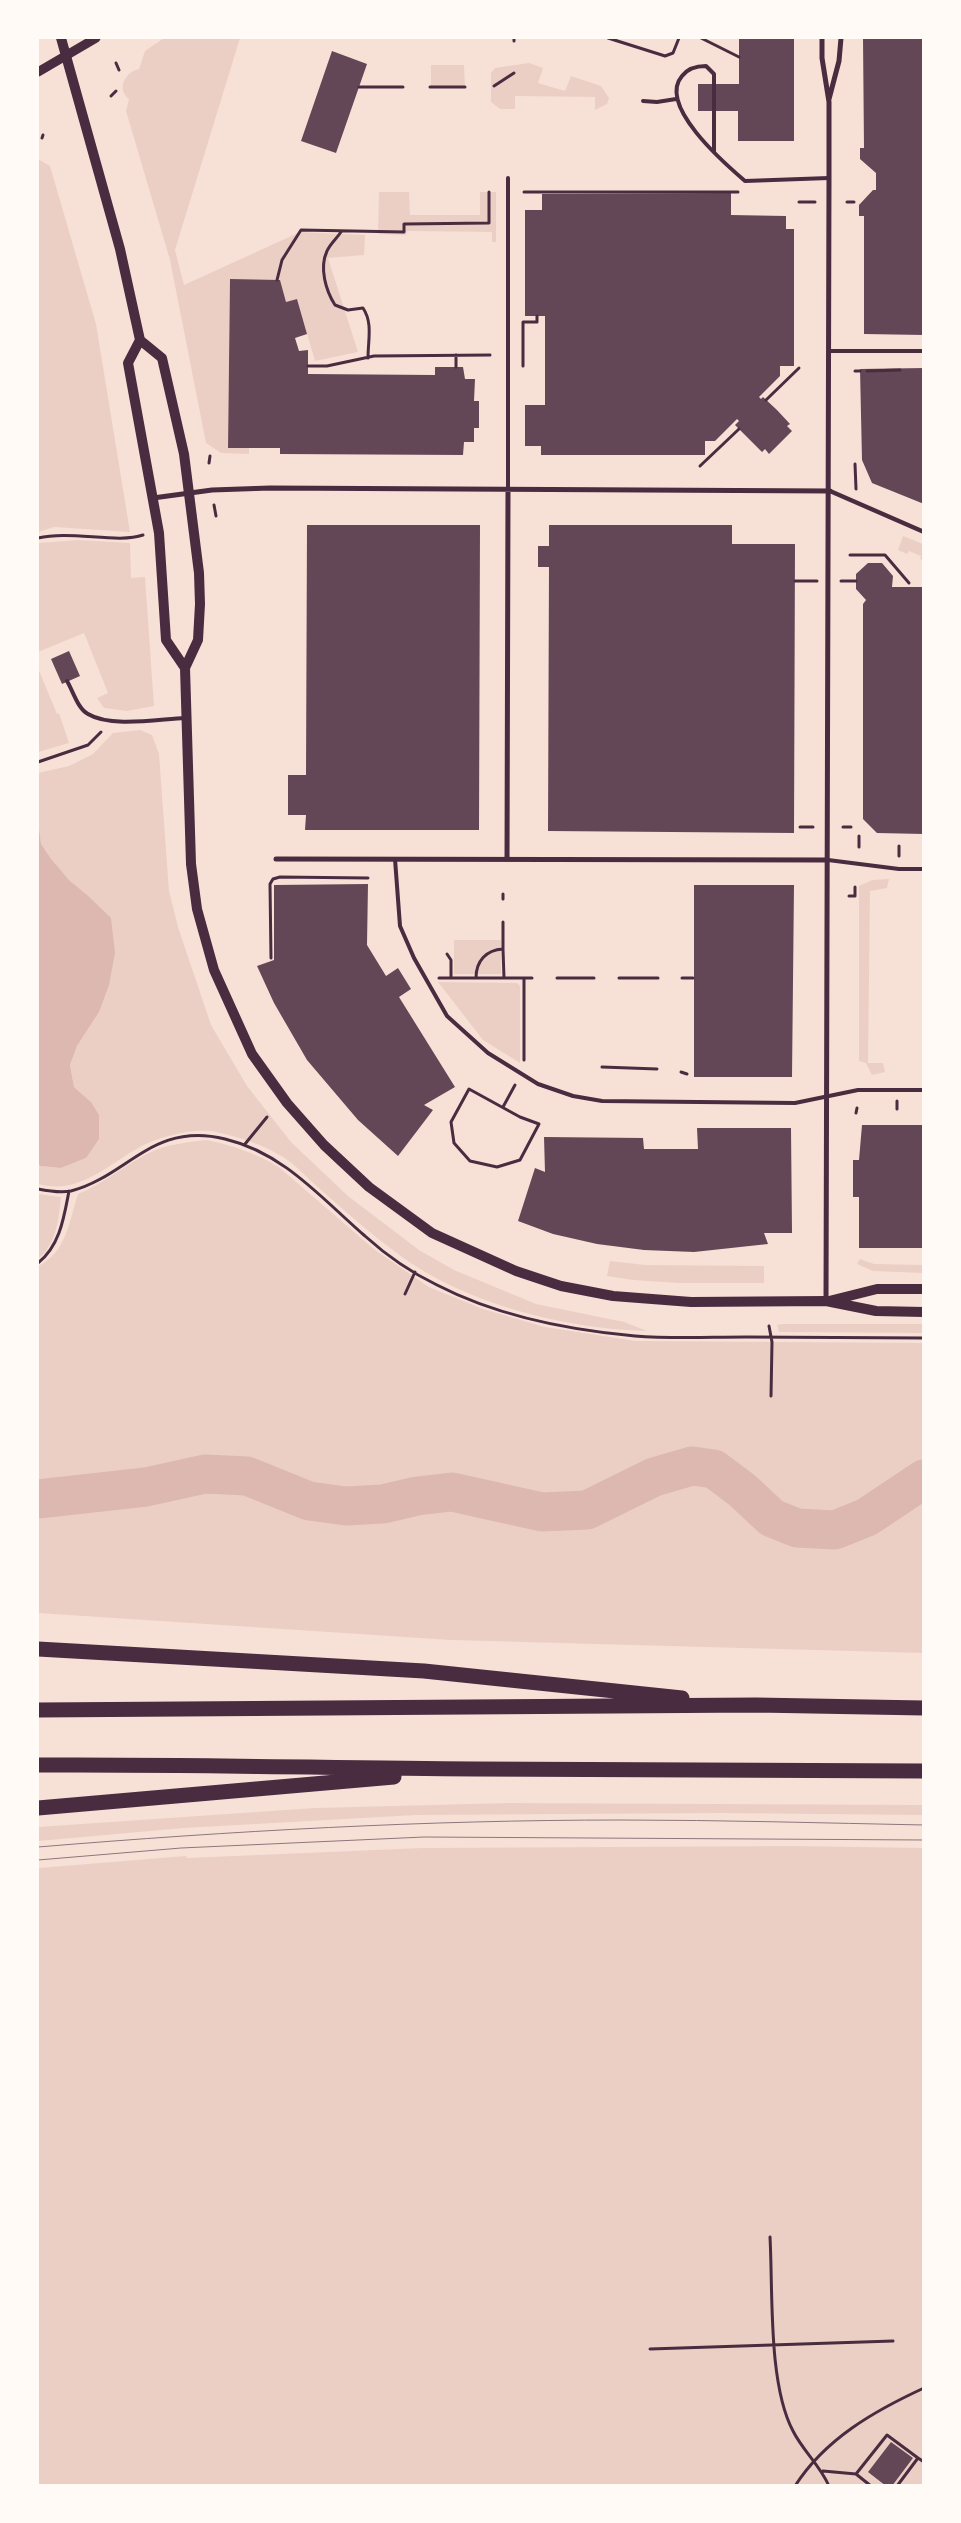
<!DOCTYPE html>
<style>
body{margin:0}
#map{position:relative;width:961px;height:2523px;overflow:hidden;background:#f7e1d7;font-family:"Zilla Slab",serif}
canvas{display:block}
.frame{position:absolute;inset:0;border:39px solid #fffaf5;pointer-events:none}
</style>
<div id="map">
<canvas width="961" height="2523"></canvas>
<div class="frame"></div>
</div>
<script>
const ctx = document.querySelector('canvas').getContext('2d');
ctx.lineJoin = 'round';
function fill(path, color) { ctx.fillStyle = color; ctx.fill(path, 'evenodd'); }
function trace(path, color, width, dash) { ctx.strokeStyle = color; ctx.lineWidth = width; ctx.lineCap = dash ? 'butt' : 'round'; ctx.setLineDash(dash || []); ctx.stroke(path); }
fill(new Path2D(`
 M164,38H240L175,250L184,285L300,232L365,235L364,255L328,258L358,352L315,361L297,299L286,302L280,280H230L228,447L249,448V454L221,453L206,443L170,260L126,111L129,99C116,89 125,72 139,69L145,51Z
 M529,63L543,68L538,83L565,91L571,76L601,86L609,98L607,104L595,110V97L515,96V109H500L491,102V73L495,68Z
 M431,65H464L465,86H431Z
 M38,159L50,166L96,324L130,532L54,527L38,532Z
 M379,192H409L410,215H480V192H496V242H492V232L407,231L406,235L378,234Z
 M903,536L923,544V560L920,559L921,556L909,551L907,554L898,550Z
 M78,540L130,543L131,578L145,577L154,706L127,711L104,708L97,698L108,693L84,633L38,652V543Z
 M38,668L57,714L59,713L69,743L38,752Z
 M140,730L152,735L159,754L169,891L178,927L211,1025L247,1086L291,1142L348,1196L419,1250L454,1270L536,1304L624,1322L647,1331C566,1329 464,1304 398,1254C371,1234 346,1212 320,1189C308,1179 296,1165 283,1157C262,1144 239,1137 216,1132C207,1130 195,1131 186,1132C171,1135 154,1139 140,1147C106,1166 79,1195 38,1184V1164L40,1166L61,1168L86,1158L91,1102L74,1087L70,1065L77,1046L99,1012L86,894C72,883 45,860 40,843C35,822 38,795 38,773L69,766L93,754L113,733Z
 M889,879L887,888L870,891L868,1063H883L885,1072L872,1075L866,1063L859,1061V886L872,880Z
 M454,940H501V974H454Z
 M438,982L517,983L520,986V1063L483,1040Z
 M207,1140C233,1146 257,1153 280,1168L375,1250L429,1287L483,1309L545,1327L636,1341L923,1343V1653L451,1640L38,1613V1266C67,1252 69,1221 78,1194C105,1183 127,1163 153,1151C170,1144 189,1142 207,1140Z
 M38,1194L61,1197C59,1218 56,1245 38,1259Z
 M860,1259L874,1264L923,1265V1273L873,1271L857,1264Z
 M610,1261L645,1265L764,1266V1283H678L633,1280L607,1276Z
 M782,1324H923V1333L779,1332L777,1325Z
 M509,1803L923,1805L924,1815L719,1813L416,1815L184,1828L38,1841V1827L315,1808Z
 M794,1846L923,1848V2485L38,2486V1868L186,1856L187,1858L422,1848Z`), '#ebcfc5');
fill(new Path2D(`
 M38,822L41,844L51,859L69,880L86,894L111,918L115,953L109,985L99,1012L77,1046L70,1065L74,1087L91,1102L99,1115V1139L86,1158L61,1168L40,1166L38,1164Z`), '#dcb8b0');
trace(new Path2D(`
 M38,1499L146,1487L205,1474L247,1476L309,1501L346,1506L383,1504L417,1496L452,1492L542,1512L587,1510L654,1477L692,1466L714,1469L742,1490L772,1518L797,1528L835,1530L867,1517L924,1479`), '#dcb8b0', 39);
fill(new Path2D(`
 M739,38H794V141H738V111H698V84H739Z
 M863,38H924V335L864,334V216H859V205L873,190H876V173L860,159V148H864Z
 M332,51L367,64L336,153L301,141Z
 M731,193V215L786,216V229H794V366H780V376L759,397L761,399L763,397L777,410L790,424L787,426L792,431L769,454L765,449L762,452L735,425L739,421L737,419L715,441H705V455H541V446H525V405H545V316H525V210H542V194Z
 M230,279L280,280L286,302L297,299L307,334L295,338L299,351L308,350V374L435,375V367H463L465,379H475L474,401H479V428H474V442H464L463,455L280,454V448H228Z
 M924,368V504L872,483L862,460L860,369Z
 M307,525H480L479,830H305L306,815H288V775H306Z
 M549,525H732V544H795L794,833L548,831L549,567H538V546H549Z
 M868,563H882L893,576L892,587H924V834L877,833L863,819V604L866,600L856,589V574Z
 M69,651L80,676L62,684L51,659Z
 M368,884L367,945L386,976L398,968L411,989L399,997L455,1087L424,1105L433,1110L398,1156L358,1120L307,1060L274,1003L257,966L274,960V885Z
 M694,885H794L792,1077H694Z
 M862,1125H924V1248H859V1197H853V1160H859Z
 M697,1128H791L792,1233H764L768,1244L694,1252L644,1250L597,1244L553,1234L518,1221L535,1168L545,1172L544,1137L643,1138L644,1149H698Z
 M891,2442L913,2458L892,2486H886L868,2472Z`), '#644757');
trace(new Path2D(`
 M608,38L665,56L673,53L679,38
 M701,38L739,57
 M514,41V38
 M116,63L119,70
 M494,86L514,73
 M359,87H403
 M430,87H465
 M111,96L116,91
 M42,138L43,135
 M524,192H738
 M799,202H815
 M847,202H854
 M341,232C337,238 330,244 327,251C319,268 326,291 335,305L348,310L363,308C373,323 368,340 368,358
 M277,280L282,260L301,230L404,232V224L489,223V192
 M456,355V367
 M308,366H327L374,356L490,355
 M523,366V322H537V316
 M855,371H860
 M867,371L900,370
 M766,400L799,368
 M209,463L210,456
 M855,464L856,489
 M700,466L739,429
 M214,505L216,516
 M38,538C70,530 118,544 143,535
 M850,555H885L909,583
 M795,581H817
 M841,581H856
 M38,762L88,745L101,732
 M800,827H813
 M843,827H851
 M859,847V836
 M899,856V846
 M503,894V899
 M849,896H855V887
 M503,949L504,978
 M447,954L451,960V978
 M271,958L270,884L273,879L280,877L368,878
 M439,978H532
 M476,978C476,961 486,950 503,949V922
 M557,978H594
 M619,978H658
 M682,978H693
 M524,979V1060
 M602,1067L657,1069
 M681,1072L687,1074
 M469,1089L520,1117L539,1124L520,1160L497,1167L470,1161L454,1143L451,1122Z
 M897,1101V1109
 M503,1107L515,1085
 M856,1113L857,1108
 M245,1144L267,1117
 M38,1189C48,1191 61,1193 71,1191C128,1176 153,1121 225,1139C284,1153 321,1198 365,1236C386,1255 412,1273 437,1285C497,1316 568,1330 635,1336C672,1339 709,1337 746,1337C805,1337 864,1338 924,1338
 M38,1263C60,1246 64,1217 69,1191
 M405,1294L415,1272
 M769,1326L772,1342L771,1396
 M770,2237C773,2292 768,2384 793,2431C803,2451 820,2465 829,2486
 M650,2349L893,2341
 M918,2458L924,2462
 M823,2471L856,2474
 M795,2486C825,2439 874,2411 924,2388
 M871,2486L856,2474L887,2435L918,2458L897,2486`), '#4a2c40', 3);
trace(new Path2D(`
 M643,101L657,102L676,99
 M714,152V74L706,66C697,66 688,68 682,76C657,105 724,163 745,181L829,178
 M508,178V489
 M829,351H924
 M67,681C73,691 78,709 88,714C111,728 159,719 185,718
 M395,859L400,926L414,958L447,1016L488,1053L538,1084L573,1096L602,1101L795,1103L858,1090H924
 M828,860L899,869H924`), '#4a2c40', 4);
trace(new Path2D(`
 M830,491L924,532`), '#4a2c40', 4.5);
trace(new Path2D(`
 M822,38V58L829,102V178L826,1301
 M829,99L839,61L841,38
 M153,498L212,490L270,488L830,491
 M276,859L828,860
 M507,859L508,489`), '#4a2c40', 5);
trace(new Path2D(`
 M38,72L96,38`), '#4a2c40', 9);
trace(new Path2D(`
 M61,38L120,249L140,340L162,358L184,454L199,573L200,604L198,640L185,668L191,864L197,909L214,970L252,1054L287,1103L324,1145L369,1187L432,1233L516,1271L561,1286L613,1296L691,1302L826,1301L876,1311L924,1312
 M140,340L128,363L159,533L166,640L185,668
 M829,1301L877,1289H924`), '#4a2c40', 10);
trace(new Path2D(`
 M38,1649L424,1671L682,1698
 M38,1710L756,1705L924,1708
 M38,1765C183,1764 328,1768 474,1769C624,1771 774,1769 924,1771
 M38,1808L394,1777`), '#4a2c40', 15);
trace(new Path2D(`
 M38,1847C231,1831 426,1820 621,1820C721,1820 823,1823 924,1825
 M38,1860L181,1848L424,1837L924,1840`), '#8f747c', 1);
</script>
